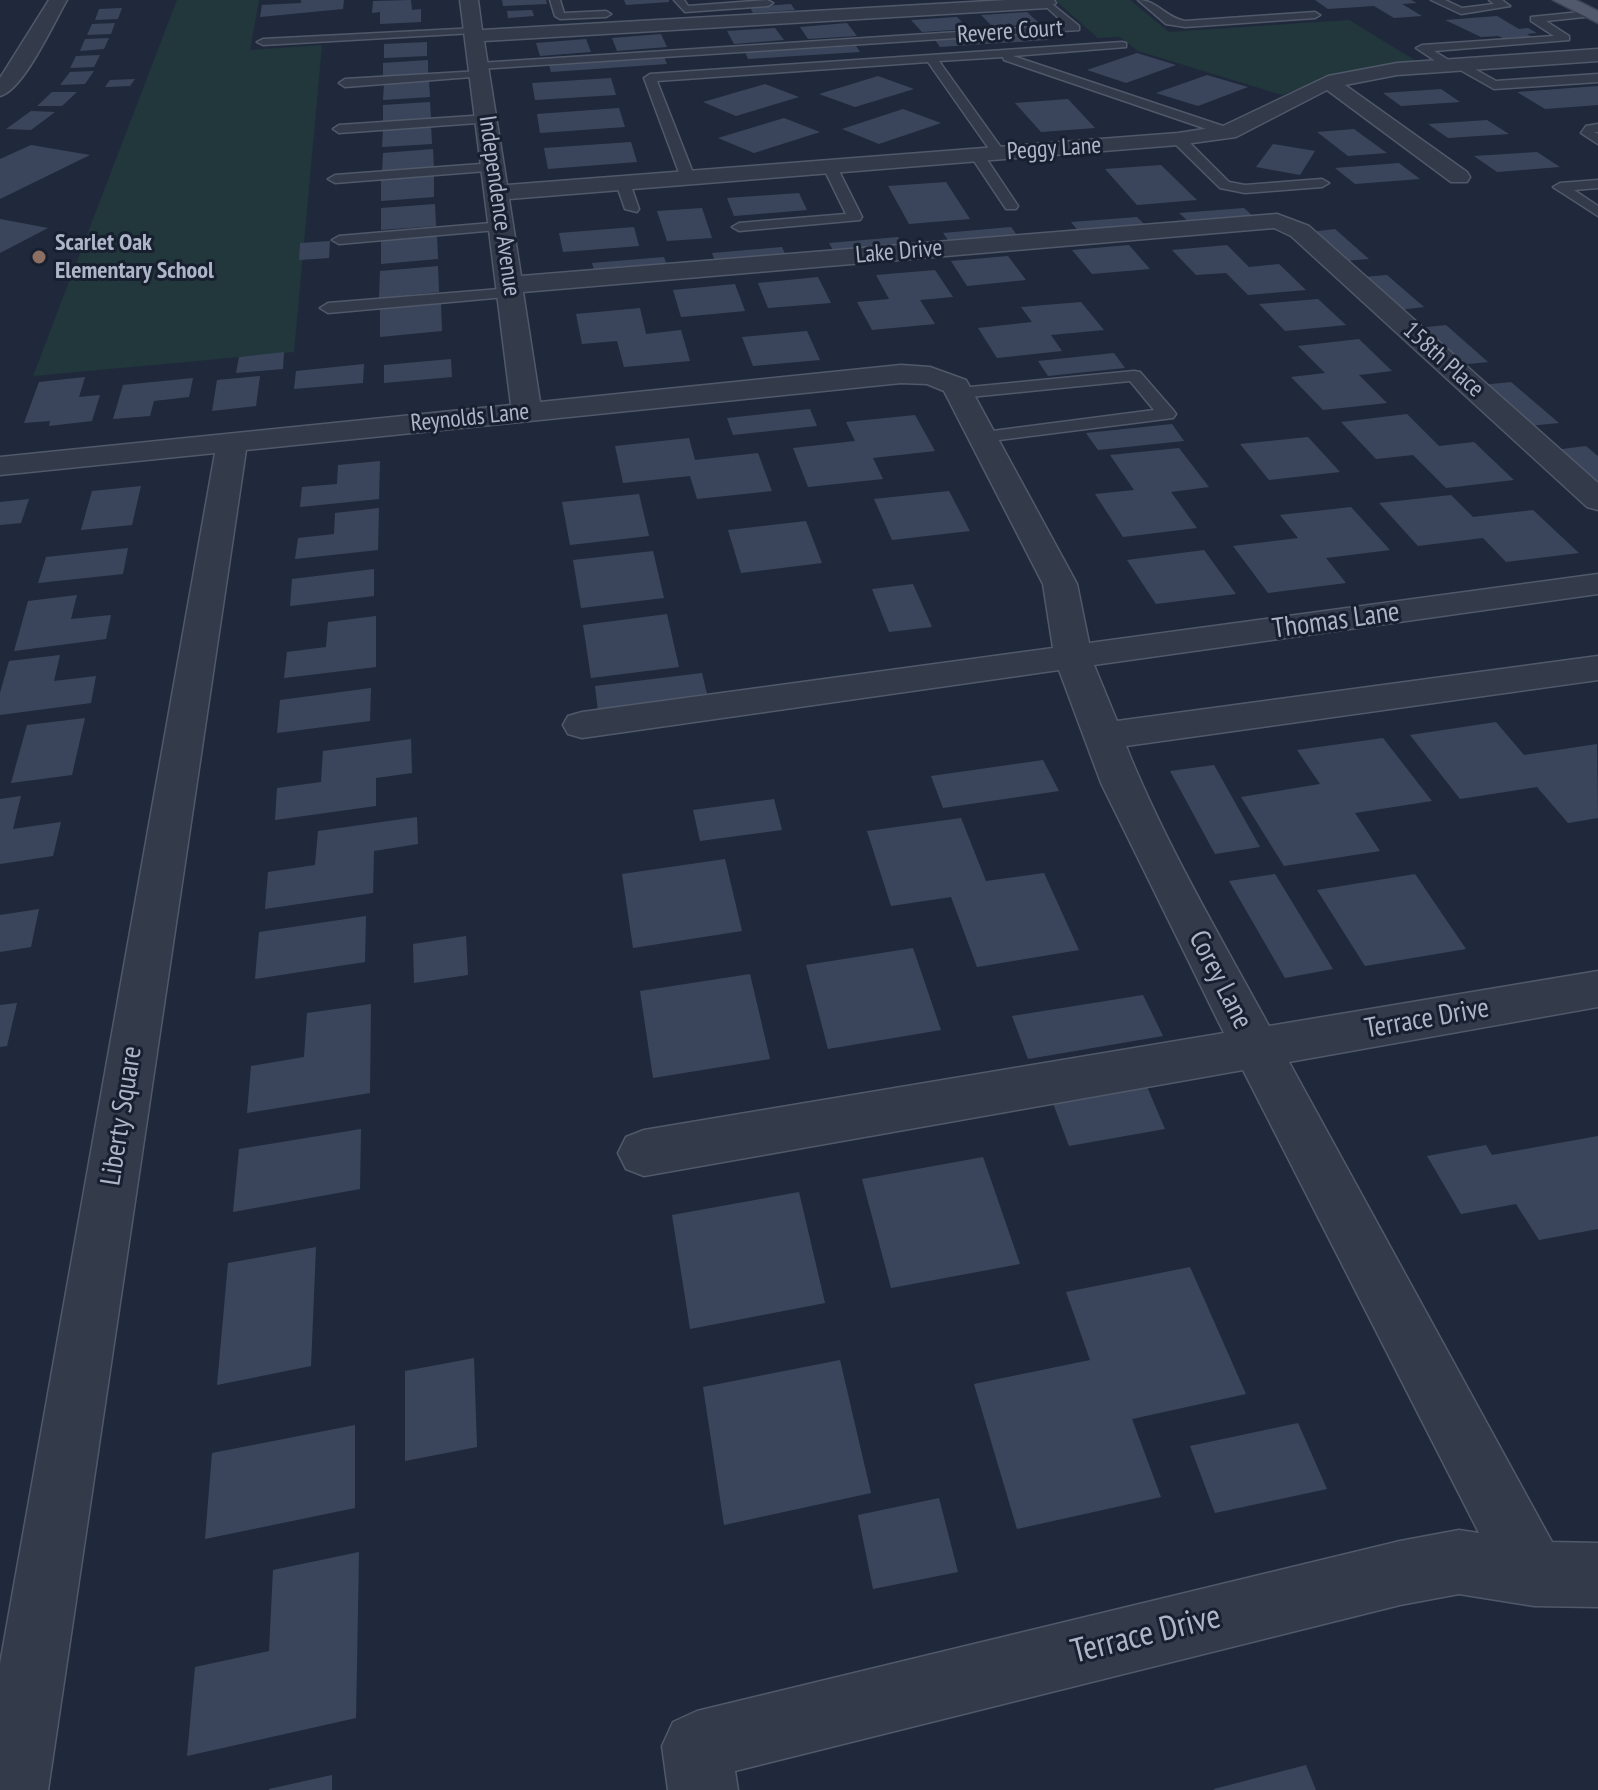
<!DOCTYPE html>
<style>
body{margin:0}
canvas{display:block;background:#1f293b}
</style>
<canvas width="1598" height="1790"></canvas>
<script>
const ctx = document.querySelector('canvas').getContext('2d');
ctx.lineJoin = 'round';
function fill(path, color) { ctx.fillStyle = color; ctx.fill(path, 'evenodd'); }
function trace(path, color, width, dash) { ctx.strokeStyle = color; ctx.lineWidth = width; ctx.lineCap = dash ? 'butt' : 'round'; ctx.setLineDash(dash || []); ctx.stroke(path); }
function write(font, color, halo, rows, align = 'center') {
  ctx.font = font + ' "PT Sans Narrow",sans-serif'; ctx.lineWidth = 6; ctx.setLineDash([]); ctx.textBaseline = 'middle'; ctx.strokeStyle = halo; ctx.fillStyle = color; for (const [text, x, y, turn = 0] of rows) {
    ctx.save(); ctx.translate(x, y); ctx.rotate((+turn || 0) * Math.PI / 180); ctx.textAlign = isNaN(turn) ? turn : align; if (halo) ctx.strokeText(text, 0, 0); ctx.fillText(text, 0, 0); ctx.restore();
  }
}
fill(new Path2D(`
 M177,0H259L250,50L322,45L294,352L33,376Z
 M1055,0H1130L1169,32L1349,20L1421,64L1326,78L1282,95L1138,51L1120,37L1098,38Z`), '#21373c');
fill(new Path2D(`
 M301,0H344L343,9L260,17L262,5L301,3Z
 M411,0L412,10L421,9V22L380,24V12L372,13L373,1Z
 M502,0H546L547,4L503,6Z
 M624,0H669V2L626,5Z
 M1315,0H1411L1417,3L1402,4L1422,16L1394,18L1374,6L1328,9Z
 M791,4L795,10L753,13L750,7Z
 M122,8L118,19L95,20L99,9Z
 M532,10L534,16L508,18L507,11Z
 M1027,12L1040,24L993,27L981,15Z
 M1497,16L1519,29L1528,28L1537,33L1527,34L1532,37L1503,38L1498,36L1481,37L1445,20Z
 M957,17L969,29L922,32L911,20Z
 M115,23L111,34L87,35L92,24Z
 M847,23L857,36L808,39L800,27Z
 M775,28L784,40L734,44L727,31Z
 M661,34L667,47L617,51L612,38Z
 M1042,34L1048,40L940,47L935,40Z
 M109,38L104,49L80,51L85,39Z
 M586,39L591,52L540,56L536,43Z
 M427,42V56L384,58V44Z
 M856,46L860,52L748,59L745,52Z
 M1137,53L1176,65L1126,83L1087,70Z
 M100,55L94,67L70,68L76,56Z
 M664,57L667,64L551,72L549,65Z
 M428,60V75L383,78V63Z
 M94,71L85,84L60,85L70,72Z
 M1207,75L1248,87L1198,106L1156,93Z
 M878,76L914,89L855,107L819,94Z
 M611,78L616,95L535,100L532,83Z
 M135,79L130,86L105,87L110,80Z
 M429,81L430,97L383,100L384,84Z
 M765,84L799,97L736,116L703,102Z
 M1598,86V105L1545,109L1517,92Z
 M1441,89L1460,102L1401,106L1383,93Z
 M52,92H77L62,106H37Z
 M1068,99L1095,128L1041,132L1015,103Z
 M430,102L431,119L383,122V105Z
 M619,108L625,127L540,133L537,114Z
 M903,109L941,123L879,144L842,129Z
 M31,111L55,112L31,130L6,129Z
 M784,118L820,132L754,153L718,138Z
 M1487,120L1509,134L1448,138L1428,124Z
 M431,125L432,144L382,147L383,129Z
 M1354,129L1387,153L1348,156L1317,132Z
 M631,142L637,162L548,169L544,148Z
 M1273,144L1315,151L1300,175L1256,167Z
 M31,145L90,155L0,199V159Z
 M433,149L434,169L382,172L383,153Z
 M1537,152L1560,167L1497,172L1474,156Z
 M1399,163L1420,179L1355,184L1335,168Z
 M1161,165L1197,200L1137,205L1105,169Z
 M434,176V197L381,201V180Z
 M946,182L970,219L909,224L888,186Z
 M799,193L807,210L734,216L727,198Z
 M435,204L436,226L381,230V208Z
 M702,208L712,238L667,241L657,211Z
 M1244,208L1255,218L1190,223L1179,213Z
 M1137,217L1147,227L1079,232L1071,222Z
 M0,219L48,228L0,253Z
 M634,227L639,246L563,252L559,233Z
 M1011,227L1019,238L951,244L943,233Z
 M1335,229L1369,259L1343,261L1310,232Z
 M437,235L438,259L381,264V239Z
 M898,237L905,248L835,254L829,243Z
 M330,241L329,258L299,260L300,243Z
 M1129,245L1150,269L1092,274L1072,250Z
 M1227,245L1249,267L1279,264L1306,290L1248,295L1226,273L1196,275L1172,250Z
 M782,247L787,258L716,264L712,253Z
 M1008,256L1026,280L967,286L951,261Z
 M664,257L668,268L595,274L592,263Z
 M438,266L439,292L379,298L380,271Z
 M935,270L953,297L920,300L935,324L872,330L857,302L889,299L876,275Z
 M1387,275L1424,307L1398,310L1362,277Z
 M818,277L831,303L768,308L758,283Z
 M735,284L745,311L681,317L673,290Z
 M1318,299L1346,325L1285,331L1259,304Z
 M1081,302L1104,330L1051,335L1062,351L997,358L978,328L1032,322L1021,307Z
 M441,303L442,331L380,337V308Z
 M640,308L646,334L681,330L690,361L624,367L617,341L582,344L576,314Z
 M1446,325L1488,362L1458,365L1418,328Z
 M807,331L820,360L753,366L742,337Z
 M1359,339L1392,371L1359,375L1387,403L1323,410L1291,377L1325,373L1298,346Z
 M284,352L283,369L236,373L239,357Z
 M1114,353L1125,368L1048,376L1038,361Z
 M451,359L452,377L384,383V365Z
 M364,364L363,383L294,389L296,371Z
 M260,376L256,406L212,411L217,380Z
 M85,377L79,397L100,395L92,421L49,426L50,421L24,423L39,382Z
 M193,378L189,397L154,401L150,416L113,419L123,385Z
 M1511,382L1559,423L1528,426L1481,385Z
 M810,409L817,426L733,435L727,418Z
 M1407,414L1439,446L1474,442L1514,480L1446,488L1413,455L1376,459L1341,422Z
 M915,415L935,451L873,458L883,479L808,487L793,448L855,441L846,422Z
 M1172,424L1184,441L1098,450L1086,433Z
 M1308,437L1340,472L1269,480L1240,444Z
 M689,438L695,460L758,453L772,491L697,499L690,476L623,483L615,446Z
 M1586,446L1598,456V488L1554,450Z
 M1179,448L1209,487L1171,492L1197,528L1123,537L1095,494L1134,490L1110,455Z
 M380,461L379,499L300,507L302,487L337,484L338,465Z
 M141,486L132,525L81,530L92,491Z
 M949,491L970,531L892,540L874,499Z
 M639,494L649,536L570,545L562,502Z
 M1451,495L1473,517L1533,510L1579,553L1506,562L1483,538L1418,546L1379,503Z
 M29,499L21,523L0,525V502Z
 M1351,507L1390,550L1326,558L1346,583L1268,593L1233,546L1298,538L1280,515Z
 M379,508L378,550L295,559L298,538L334,534L335,513Z
 M806,521L822,563L741,573L728,530Z
 M128,548L123,574L38,583L46,557Z
 M1204,550L1236,594L1156,604L1127,560Z
 M653,551L664,598L581,608L573,560Z
 M374,569V596L290,606L292,579Z
 M913,584L932,627L889,632L872,589Z
 M77,595L71,619L111,615L106,639L14,651L28,601Z
 M667,614L679,667L591,678L583,625Z
 M376,616V667L284,678L287,652L326,647L328,622Z
 M60,655L54,681L96,676L91,703L0,715V693L9,661Z
 M702,673L708,698L598,712L595,686Z
 M371,688L370,721L277,733L280,700Z
 M85,718L72,775L11,783L27,725Z
 M1496,722L1524,755L1597,744L1598,818L1568,823L1537,787L1460,799L1410,735Z
 M1383,738L1432,801L1355,813L1380,851L1284,866L1241,797L1320,784L1297,750Z
 M411,739L412,773L376,778V806L275,820L277,788L321,782L323,751Z
 M1043,760L1059,791L943,808L931,776Z
 M1214,765L1260,847L1215,854L1170,771Z
 M21,796L13,829L61,822L53,856L0,864V799Z
 M774,799L782,830L700,841L693,810Z
 M417,817L418,844L374,851L373,893L265,909L268,872L315,865L318,831Z
 M961,818L986,881L1044,873L1079,950L977,967L951,897L891,906L867,831Z
 M725,859L742,931L633,948L622,874Z
 M1275,874L1333,969L1285,978L1229,881Z
 M1415,874L1466,949L1365,966L1317,890Z
 M39,909L31,947L0,952V915Z
 M366,916L365,962L255,979L259,932Z
 M466,936L468,975L414,983L413,944Z
 M913,948L941,1030L828,1049L806,965Z
 M750,974L770,1059L653,1078L640,991Z
 M1143,995L1163,1036L1028,1059L1012,1016Z
 M17,1003L7,1046L0,1047V1005Z
 M371,1004L370,1093L247,1113L251,1066L304,1057L307,1013Z
 M1145,1082L1165,1129L1069,1146L1051,1098Z
 M361,1129L360,1189L233,1212L239,1149Z
 M1598,1136V1229L1539,1240L1516,1204L1461,1214L1427,1156L1486,1145L1492,1155Z
 M983,1157L1020,1264L891,1288L862,1179Z
 M799,1192L825,1303L690,1329L672,1215Z
 M316,1247L311,1366L217,1385L228,1263Z
 M1190,1267L1246,1394L1132,1419L1161,1497L1017,1529L974,1384L1090,1360L1066,1292Z
 M474,1358L477,1447L405,1461V1371Z
 M840,1360L871,1493L724,1525L703,1387Z
 M1298,1423L1327,1489L1215,1513L1190,1446Z
 M355,1425V1508L205,1539L212,1453Z
 M939,1498L958,1572L873,1589L858,1515Z
 M359,1552L356,1718L187,1756L195,1667L269,1651L273,1570Z
 M1306,1765L1316,1790H1214V1789Z
 M332,1775V1790H269V1789Z`), '#3a455c');
const service = new Path2D(`
 M550,0H560L564,13L606,11L611,14L606,17L560,19L555,16Z
 M674,0H684L688,6L767,0L773,3L768,6L685,12Z
 M1047,0L1079,26V30L479,69L473,66L479,63L1066,25L1042,3Z
 M1138,0C1157,0 1166,18 1185,21L1315,12L1320,15L1315,18L1185,27L1166,24Z
 M1431,0H1445L1462,8L1494,4L1489,0H1502L1510,6L1461,14Z
 M1590,11L1594,12V16L1546,21L1569,36V40L1434,51L1455,64L1464,63L1496,81L1598,74V82L1494,89L1455,67L1446,68L1416,48L1422,45L1554,36L1531,21V17Z
 M477,28L478,30L473,33L263,45L257,42L263,39Z
 M1122,42L1126,43V47L1013,56L1232,129V135H1224L1004,60L1003,57L939,61L1005,153L999,157L994,156L928,62L657,81L695,178L688,182L681,178L644,78L650,74Z
 M480,71L484,72V76L345,87L339,83L345,79Z
 M487,115L491,116V122L339,133L333,129L339,125Z
 M1598,124V132H1594L1598,134V144L1581,133L1586,126Z
 M1173,136H1183L1229,182L1245,185L1322,179L1329,183L1322,187L1245,193L1220,188L1173,142Z
 M972,152H982L1018,206L1016,209H1006L970,155Z
 M494,163L499,164V170L335,183L328,179L335,175Z
 M830,163L837,167L862,217L860,220L739,231L732,227L739,223L846,214L823,167Z
 M623,179L630,183L639,209L637,212L625,209L616,183Z
 M1598,180V188L1574,190L1598,206V216L1553,187L1560,183Z
 M503,222L508,223V229L339,244L332,240L339,236Z
 M512,288L520,293L517,296L328,313L320,308L328,303Z
 M1134,371L1140,372L1173,410L1176,414L1173,418L983,442L977,441L974,437L977,433L1154,410L1130,381L960,398L951,393L960,388Z`);
const minor = new Path2D(`
 M49,0H67C54,22 24,90 0,96V78Z
 M460,0H478L482,30L1007,0H1054L1056,3L1047,8L484,41L507,185L1178,133L1223,126L1328,76L1397,63L1598,49V61L1397,75L1345,85L1467,172L1470,177L1467,182H1451L1327,90L1236,137L1178,145L509,199L521,276L1277,214L1309,226L1598,483V510L1587,507L1291,236L1274,228L523,292L540,402L901,365L930,367L966,380L1077,584L1089,643L1598,574V594L1094,665L1117,721L1598,656V680L1126,746C1165,843 1219,934 1269,1026L1598,971V1007L1289,1062L1552,1542L1598,1543V1607L1534,1606L1459,1594L1400,1605L735,1771L738,1790H668L662,1746L673,1722L697,1711L1400,1541L1459,1530L1479,1533L1243,1070L644,1176L626,1169L618,1153L626,1137L644,1130L1224,1033L1101,783L1059,670L582,738L568,734L563,725L568,716L582,712L1053,648L1043,584L944,391L927,384L901,383L246,450L48,1790H0V1664L215,453L0,475V457L511,405Z`);
const primary = new Path2D(`
 M1553,0H1576L1598,11V23Z`);
trace(service, '#505969', 3);
trace(minor, '#505969', 3);
trace(primary, '#3c4455', 3);
fill(service, '#333b4b');
fill(minor, '#333b4b');
fill(primary, '#505a6c');
for (const [x, y, r, color] of [
 [39,257,8,"#8d6e63"]
]) { const dot = new Path2D(); dot.arc(x, y, r, 0, 2 * Math.PI); ctx.fillStyle = color; ctx.fill(dot); trace(dot, '#182030', 3); }
write('24px', '#adb6c8', '#182030', [
 ["Revere Court",1010,32,-4],
 ["Peggy Lane",1054,149,-4],
 ["Independence Avenue",499,206,82],
 ["Lake Drive",899,252,-5],
 ["158th Place",1443,360,42],
 ["Reynolds Lane",470,418,-6]
]);
write('bold 24px', '#adb6c8', '#182030', [
 ["Scarlet Oak",55,243],
 ["Elementary School",55,271]
], 'left');
write('28px', '#adb6c8', '#182030', [
 ["Thomas Lane",1336,621,-8],
 ["Corey Lane",1220,980,63],
 ["Terrace Drive",1427,1019,-10],
 ["Liberty Square",122,1116,-81]
]);
write('34px', '#adb6c8', '#182030', [
 ["Terrace Drive",1146,1635,-14]
]);
</script>
